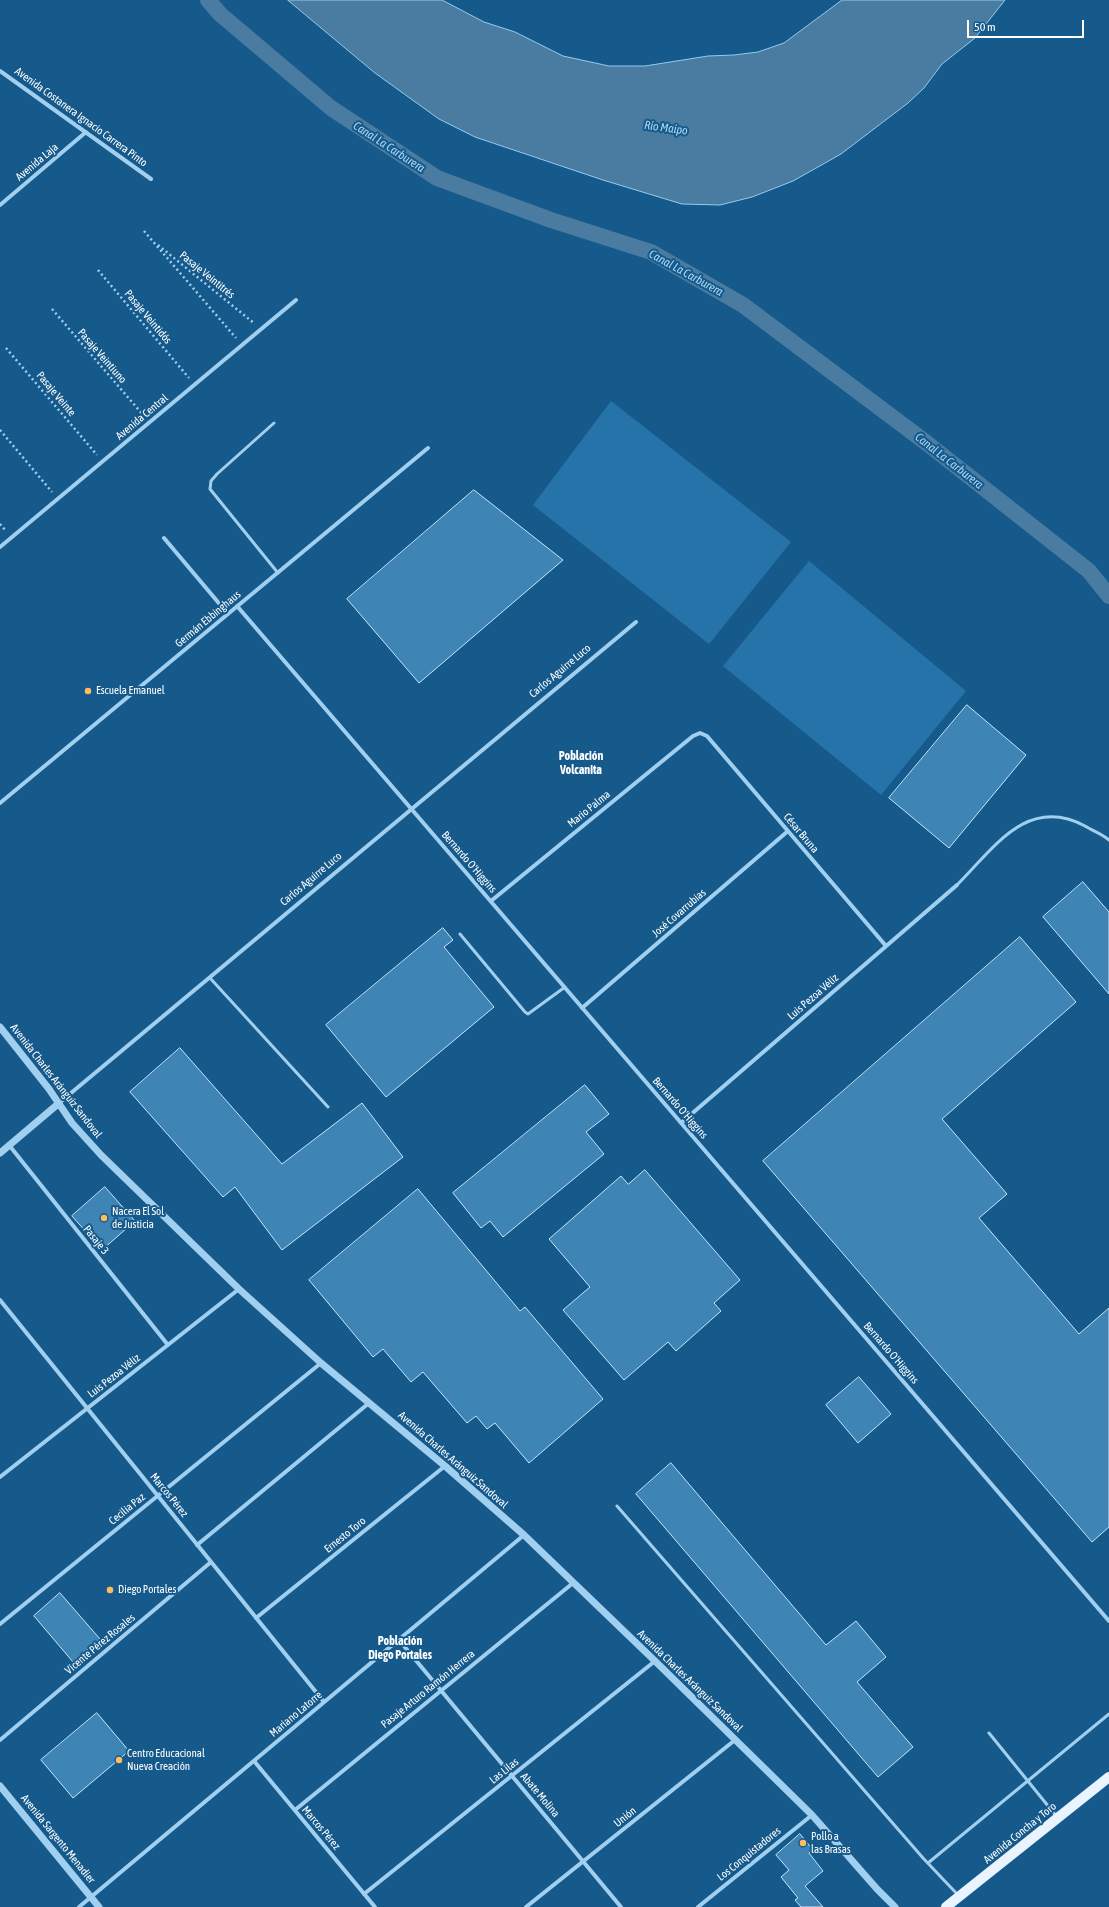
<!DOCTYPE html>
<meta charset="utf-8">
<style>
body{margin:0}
#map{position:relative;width:1109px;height:1907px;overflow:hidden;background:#165a8c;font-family:"Asap Condensed",sans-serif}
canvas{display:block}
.scale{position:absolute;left:967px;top:20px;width:117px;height:18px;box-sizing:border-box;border:2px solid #fff;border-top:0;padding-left:5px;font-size:12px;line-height:14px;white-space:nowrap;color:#fff;-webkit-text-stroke:3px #165a8c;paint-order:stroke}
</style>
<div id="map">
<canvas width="1109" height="1907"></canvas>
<div class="scale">50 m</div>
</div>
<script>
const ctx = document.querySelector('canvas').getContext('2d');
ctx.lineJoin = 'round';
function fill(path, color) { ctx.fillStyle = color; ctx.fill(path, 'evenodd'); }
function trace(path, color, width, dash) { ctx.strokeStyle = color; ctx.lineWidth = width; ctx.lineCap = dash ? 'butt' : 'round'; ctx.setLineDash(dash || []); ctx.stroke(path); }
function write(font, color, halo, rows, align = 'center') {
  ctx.font = font + ' "Asap Condensed",sans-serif'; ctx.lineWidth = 4; ctx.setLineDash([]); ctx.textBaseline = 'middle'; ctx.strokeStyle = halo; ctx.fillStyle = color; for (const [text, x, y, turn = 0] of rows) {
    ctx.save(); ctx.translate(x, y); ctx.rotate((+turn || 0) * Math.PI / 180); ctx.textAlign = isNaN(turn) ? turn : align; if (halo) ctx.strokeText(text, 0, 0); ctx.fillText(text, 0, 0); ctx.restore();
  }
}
fill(new Path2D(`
 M611,401L791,542L709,644L533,505Z
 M809,561L966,691L881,795L723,666Z`), '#2673a9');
const water = new Path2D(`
 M288,0H442L484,22L515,32L563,56L609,66H645L708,56L734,55L758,52L784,43L842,0H1005L975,38L942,64L924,88L908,103L841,154L793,181L752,197L720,205L682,204L603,180L475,137L439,119L375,73Z`);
fill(water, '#4a7ba0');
trace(water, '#93ccf2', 1);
trace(new Path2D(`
 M208,0L220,14L331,108L437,178L551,220L651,252L743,305L928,444L1089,571L1109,596`), '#4a7ba0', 16);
const building = new Path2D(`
 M474,490L563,560L419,683L347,599Z
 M967,705L1026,755L949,848L889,798Z
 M1083,882L1109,912V994L1043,917Z
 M443,928L453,940L444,947L494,1007L386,1097L326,1025Z
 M1020,937L1076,1002L942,1119L1007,1194L979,1218L1079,1334L1109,1308V1527L1092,1542L763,1161Z
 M180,1048L282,1164L362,1103L403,1157L282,1250L235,1187L223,1197L130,1092Z
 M585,1085L609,1114L586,1132L604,1154L503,1237L490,1221L481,1228L453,1193Z
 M645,1170L740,1280L714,1303L721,1311L676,1351L668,1342L624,1380L563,1310L590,1287L549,1239L621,1176L628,1184Z
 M105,1187L135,1221L102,1250L72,1216Z
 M418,1189L520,1311L525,1307L603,1399L529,1463L495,1423L487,1429L476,1416L467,1423L423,1372L411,1382L383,1349L373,1357L309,1280Z
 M859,1377L891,1414L858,1443L826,1405Z
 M671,1463L826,1645L856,1621L886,1657L857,1682L913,1747L878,1777L636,1494Z
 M60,1593L100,1639L73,1662L34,1616Z
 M97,1713L129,1751L73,1798L41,1760Z
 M800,1834L813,1850L809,1853L823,1871L805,1886L823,1907H801L795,1900L798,1898L781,1877L789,1870L776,1855Z`);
fill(building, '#3e84b5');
trace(building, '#c7e5fb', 1);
trace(new Path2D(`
 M144,231L236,338
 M158,245L255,324
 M98,270L189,378
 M52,309L144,416
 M6,348L97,455
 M0,430L52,492
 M0,524L6,531`), '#a1cfef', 2.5, [2, 3]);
trace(new Path2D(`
 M274,423L217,474L211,481L210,489L278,573
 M957,885C994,848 1027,795 1085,826C1093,831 1102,834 1109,840
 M460,934L525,1012L528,1014L565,987
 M210,978L328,1107
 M617,1506L923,1858L958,1895
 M989,1733L1057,1817
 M928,1863L1109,1714`), '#a1cfef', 3);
trace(new Path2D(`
 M0,71L151,179
 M0,205L86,132
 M164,538L228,614
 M0,547L296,300
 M237,606L1109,1621
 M0,803L428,448
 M491,901L693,736L700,733L707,736L886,946
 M582,1008L788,831
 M59,1103L636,622
 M681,1123L957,885
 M9,1145L168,1345
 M0,1300L324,1702
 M0,1477L239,1289
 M197,1545L369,1403
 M256,1618L445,1466
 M0,1624L321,1363
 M399,1640L621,1907
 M0,1740L211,1562
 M254,1761L375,1907
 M295,1810L573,1583
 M364,1894L655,1661
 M79,1907L524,1535
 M526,1907L735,1740
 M698,1907L812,1815`), '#a1cfef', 4);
trace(new Path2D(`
 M0,1027L49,1089L72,1123L101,1155L239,1289L321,1363L445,1466L524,1535L655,1661L812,1815L877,1889L895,1907
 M0,1153L58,1104
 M0,1786L99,1907`), '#a1cfef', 7);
trace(new Path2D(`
 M946,1907L1109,1777`), '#e9f4ff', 10);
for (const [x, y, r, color] of [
 [88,691,4,"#ffbb5f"],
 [104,1218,4,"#ffbb5f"],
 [110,1590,4,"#ffbb5f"],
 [119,1760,4,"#ffbb5f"],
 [803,1843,4,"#ffbb5f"]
]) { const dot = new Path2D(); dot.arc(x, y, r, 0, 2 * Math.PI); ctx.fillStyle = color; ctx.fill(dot); trace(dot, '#165a8c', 1.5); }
write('11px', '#fff', '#165a8c', [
 ["Avenida Costanera Ignacio Carrera Pinto",81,117,36],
 ["Avenida Laja",37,162,-40],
 ["Pasaje Veintitrés",207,275,39],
 ["Pasaje Veintidós",148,317,50],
 ["Pasaje Veintiuno",102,356,49],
 ["Pasaje Veinte",56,394,50],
 ["Avenida Central",142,417,-40],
 ["Germán Ebbinghaus",208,619,-40],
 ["Carlos Aguirre Luco",560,671,-40],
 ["Mario Palma",589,809,-39],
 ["César Bruna",801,833,50],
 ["Bernardo O'Higgins",469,862,49],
 ["Carlos Aguirre Luco",311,879,-40],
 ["José Covarrubias",679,913,-41],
 ["Luis Pezoa Véliz",813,997,-41],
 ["Avenida Charles Aránguiz Sandoval",56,1081,52],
 ["Bernardo O'Higgins",680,1108,49],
 ["Pasaje 3",96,1240,51],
 ["Bernardo O'Higgins",891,1353,49],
 ["Luis Pezoa Véliz",114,1376,-38],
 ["Avenida Charles Aránguiz Sandoval",453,1460,41],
 ["Marcos Pérez",169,1495,51],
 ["Cecilia Paz",127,1509,-39],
 ["Ernesto Toro",345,1535,-39],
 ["Vicente Pérez Rosales",100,1644,-40],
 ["Avenida Charles Aránguiz Sandoval",690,1681,44],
 ["Pasaje Arturo Ramón Herrera",428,1689,-39],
 ["Mariano Latorre",296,1714,-40],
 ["Las Lilas",504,1771,-39],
 ["Abate Molina",540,1795,50],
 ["Unión",625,1817,-39],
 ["Marcos Pérez",321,1828,50],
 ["Avenida Concha y Toro",1020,1833,-39],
 ["Avenida Sargento Menadier",58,1839,51],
 ["Los Conquistadores",749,1854,-39]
]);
write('11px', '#fff', '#165a8c', [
 ["Escuela Emanuel",96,691],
 ["Nacera El Sol",112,1212],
 ["de Justicia",112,1225],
 ["Diego Portales",118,1590],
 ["Centro Educacional",127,1754],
 ["Nueva Creación",127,1767],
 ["Pollo a",811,1837],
 ["las Brasas",811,1850]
], 'left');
write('italic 12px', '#acd8f6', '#165a8c', [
 ["Río Maipo",666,128,8],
 ["Canal La Carburera",389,147,33],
 ["Canal La Carburera",686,273,29],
 ["Canal La Carburera",949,461,38]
]);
write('bold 12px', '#fff', '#165a8c', [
 ["Población",581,756],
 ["Volcanita",581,770],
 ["Población",400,1641],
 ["Diego Portales",400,1655]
]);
</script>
